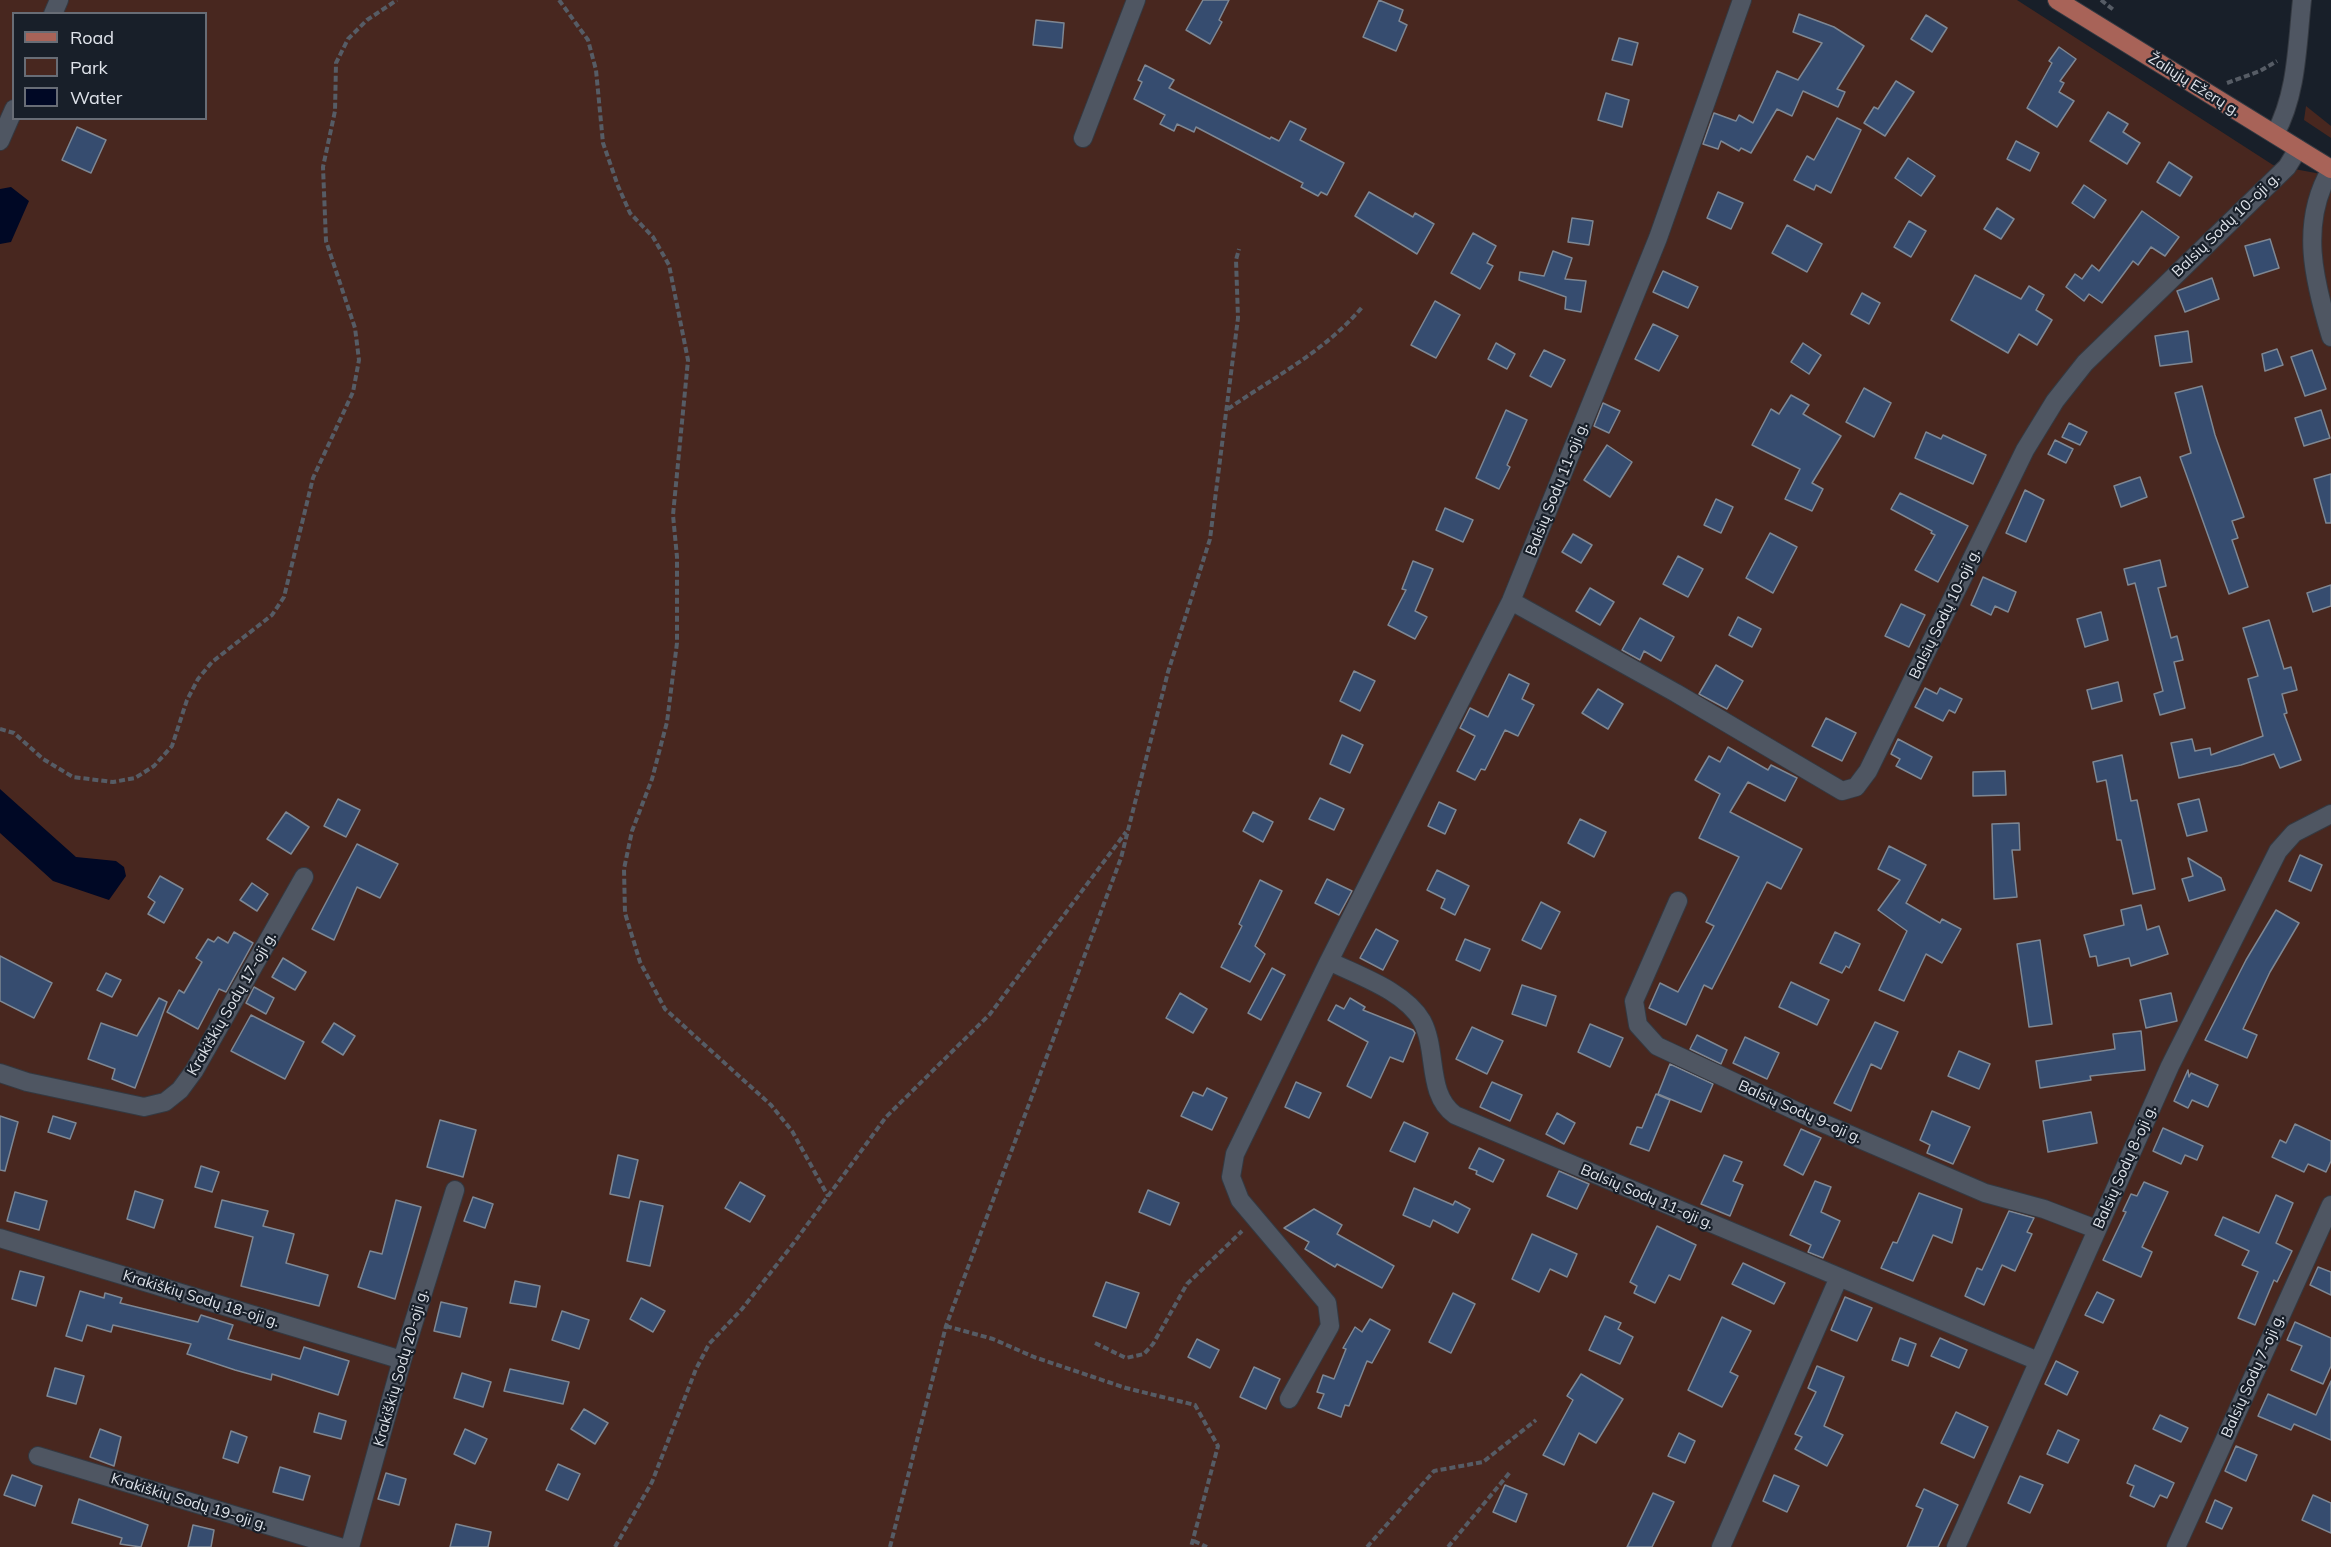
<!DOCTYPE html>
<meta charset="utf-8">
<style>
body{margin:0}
#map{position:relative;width:2331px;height:1547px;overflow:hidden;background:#181f29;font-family:Mulish,sans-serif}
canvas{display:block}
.legend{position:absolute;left:12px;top:12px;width:195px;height:108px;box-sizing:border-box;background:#181f29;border:2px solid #686d76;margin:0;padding:8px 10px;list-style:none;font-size:18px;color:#dfe3ea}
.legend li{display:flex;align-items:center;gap:12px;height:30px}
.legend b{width:30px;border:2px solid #686d76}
</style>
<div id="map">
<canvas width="2331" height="1547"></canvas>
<ul class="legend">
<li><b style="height:8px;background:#a86358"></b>Road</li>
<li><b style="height:16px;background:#48271f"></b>Park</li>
<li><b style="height:16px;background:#000825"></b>Water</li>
</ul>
</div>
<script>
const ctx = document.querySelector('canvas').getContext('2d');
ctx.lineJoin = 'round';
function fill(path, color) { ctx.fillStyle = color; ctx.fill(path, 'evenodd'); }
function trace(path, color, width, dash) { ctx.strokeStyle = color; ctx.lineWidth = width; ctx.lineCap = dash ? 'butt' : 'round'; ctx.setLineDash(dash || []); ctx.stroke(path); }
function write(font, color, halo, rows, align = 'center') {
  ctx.font = font + ' Mulish,sans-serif'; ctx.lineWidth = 4.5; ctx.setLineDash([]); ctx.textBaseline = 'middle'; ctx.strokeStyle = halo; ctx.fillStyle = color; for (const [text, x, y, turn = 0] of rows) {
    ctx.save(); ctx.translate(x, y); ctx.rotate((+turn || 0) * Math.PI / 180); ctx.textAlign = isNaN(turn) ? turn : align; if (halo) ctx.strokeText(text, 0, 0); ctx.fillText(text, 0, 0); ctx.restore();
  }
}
fill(new Path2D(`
 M0,0H2017L2273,165L2321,174L2331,180V1547H0ZM14,14H206V118H14Z
 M2306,106L2331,126V138L2304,120Z`), '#48271f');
fill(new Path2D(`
 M11,187L29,201L11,242L0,244V189Z
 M0,789L76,857L116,861L124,867L126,876L109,900L53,881L0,833Z`), '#000825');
const building = new Path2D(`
 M1203,0H1229L1219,20L1222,22L1210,44L1186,30Z
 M1379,0L1403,10L1399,21L1407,25L1396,51L1363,37Z
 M1799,14L1834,27L1864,46L1837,89L1845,92L1838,107L1803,91L1792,116L1777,109L1751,153L1741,148L1739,151L1721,141L1718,149L1703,144L1714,113L1736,121L1739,115L1753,123L1777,71L1798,80L1822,43L1793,32Z
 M1926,15L1947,28L1932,52L1911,39Z
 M1036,20L1064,23L1062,48L1033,45Z
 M1619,38L1638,43L1632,65L1612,60Z
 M2059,47L2076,59L2060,81L2064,83L2059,92L2074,101L2057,127L2027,108L2052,63L2049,61Z
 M1145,65L1174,80L1169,88L1270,139L1271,137L1279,141L1290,121L1306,129L1300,140L1344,163L1327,195L1321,192L1318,196L1301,187L1303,183L1196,127L1194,132L1177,124L1174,131L1160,124L1165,115L1134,99L1142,82L1138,80Z
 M1896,81L1914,92L1885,136L1864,123L1874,107L1878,109Z
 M1606,93L1629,100L1622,127L1598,120Z
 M2108,112L2128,124L2123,132L2140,143L2127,164L2090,141Z
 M1837,118L1861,130L1831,193L1816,185L1814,190L1794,180L1807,156L1814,160Z
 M77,127L106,140L91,173L62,160Z
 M2016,141L2039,153L2030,171L2007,159Z
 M1908,158L1935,176L1921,196L1895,178Z
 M2169,162L2192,177L2180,196L2157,182Z
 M2084,185L2106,200L2094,218L2072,203Z
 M1369,192L1413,217L1415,213L1434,224L1417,254L1355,216Z
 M1718,192L1743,203L1731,229L1707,218Z
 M1997,208L2014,219L2001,239L1984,229Z
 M2142,211L2179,237L2165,256L2151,247L2138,265L2133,261L2102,303L2089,294L2084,301L2066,287L2075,274L2082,279L2092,265L2099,271Z
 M1572,218L1593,221L1589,245L1568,242Z
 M1909,221L1926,231L1911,257L1894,247Z
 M1787,225L1822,244L1807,272L1772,253Z
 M1473,233L1496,246L1487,263L1493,266L1480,289L1451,273Z
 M2270,239L2279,268L2254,276L2245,246Z
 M1553,251L1572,258L1565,279L1586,281L1581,312L1565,309L1566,297L1519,280L1520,272L1544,276Z
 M1663,271L1698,287L1688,308L1653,292Z
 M1975,275L2021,299L2029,286L2044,295L2036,310L2052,320L2037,345L2019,334L2008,353L1951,320Z
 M2212,278L2219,299L2185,312L2177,291Z
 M1862,293L1880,303L1869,324L1851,314Z
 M1435,301L1460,315L1436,358L1411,345Z
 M1653,324L1678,336L1659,371L1635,359Z
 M2188,331L2192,362L2160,366L2155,336Z
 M1496,343L1515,354L1507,369L1488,359Z
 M1803,343L1821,355L1809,374L1791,362Z
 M2277,349L2283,365L2265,371L2262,354Z
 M1544,350L1565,360L1551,387L1530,376Z
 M2312,350L2326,389L2305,396L2291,357Z
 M2202,386L2215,435L2244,517L2232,521L2238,538L2232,540L2248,587L2229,594L2180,457L2191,453L2175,393Z
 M1864,388L1891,403L1874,437L1846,422Z
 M1791,395L1809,405L1803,414L1841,436L1812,483L1823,489L1812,511L1785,499L1800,469L1752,445L1771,409L1779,414Z
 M1603,403L1620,411L1609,433L1594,426Z
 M1506,410L1527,420L1507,465L1510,467L1499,489L1476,478Z
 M2321,410L2330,438L2304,446L2295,418Z
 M2069,423L2087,432L2080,445L2062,437Z
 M1926,432L1941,439L1943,435L1986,455L1973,484L1915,458Z
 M2055,440L2073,449L2066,463L2048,454Z
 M1607,445L1632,462L1610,497L1584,480Z
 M2331,474V523H2326L2314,479Z
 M2140,477L2147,497L2121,507L2114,486Z
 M2025,490L2044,500L2026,542L2006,533Z
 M1900,493L1968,526L1938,582L1915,570L1935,535L1931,533L1932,531L1891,509Z
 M1716,499L1733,507L1721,533L1704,525Z
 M1445,508L1473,520L1463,542L1436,530Z
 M1770,533L1797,547L1773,593L1746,578Z
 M1573,534L1592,545L1581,563L1562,552Z
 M1678,556L1703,569L1688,597L1663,584Z
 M2160,560L2166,586L2158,588L2171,638L2177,636L2183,660L2174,662L2185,708L2160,715L2154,694L2163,691L2135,583L2128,585L2124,569Z
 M1413,561L1433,569L1415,611L1427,617L1415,639L1388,625L1406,590L1402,589Z
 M1983,577L2016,592L2008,612L1995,606L1991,615L1971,605Z
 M2331,585V606L2313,612L2307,593Z
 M1590,588L1614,602L1600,625L1576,611Z
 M1901,604L1925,615L1909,647L1885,636Z
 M2101,612L2108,640L2085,647L2077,619Z
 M1738,617L1761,629L1752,647L1729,635Z
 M1640,618L1674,637L1661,661L1644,651L1640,660L1622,650Z
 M2269,620L2284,669L2291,667L2297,690L2282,694L2287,713L2284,714L2301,760L2280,768L2274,754L2241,765L2179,778L2171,743L2192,739L2195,751L2210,748L2211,755L2263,736L2248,679L2258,676L2243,628Z
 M1716,665L1743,681L1727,709L1699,694Z
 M1354,671L1375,681L1360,711L1340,701Z
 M1509,674L1529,684L1522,699L1534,705L1518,736L1505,730L1485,770L1481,769L1475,780L1457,771L1475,736L1460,728L1470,708L1488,717Z
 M2118,682L2122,701L2092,709L2087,690Z
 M1925,688L1937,694L1940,688L1962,699L1955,713L1949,710L1943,721L1915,707Z
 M1598,689L1623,704L1608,729L1582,713Z
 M1826,718L1856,733L1842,761L1812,746Z
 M1342,735L1363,745L1350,773L1330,764Z
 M1898,739L1932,757L1921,779L1896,766L1900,759L1891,754Z
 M1728,747L1768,770L1771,765L1797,778L1785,801L1748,782L1730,812L1802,849L1781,889L1767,882L1712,989L1704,985L1686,1025L1649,1008L1660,983L1678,992L1714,926L1706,922L1739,857L1699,838L1720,794L1695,780L1709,756L1720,762Z
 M2122,755L2131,801L2137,800L2155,889L2133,894L2121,840H2117L2106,780L2097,782L2093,762Z
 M2005,771L2006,795L1973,796V772Z
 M1320,798L1344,809L1334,830L1309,819Z
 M338,799L360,810L346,837L324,826Z
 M2199,799L2207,831L2187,836L2178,804Z
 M1439,802L1456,810L1445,834L1428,826Z
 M286,812L309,827L291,854L267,839Z
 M1253,812L1273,822L1263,842L1243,831Z
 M1580,819L1606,832L1594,857L1568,843Z
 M2019,823L2020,850H2012L2017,897L1994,899L1992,824Z
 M357,844L398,864L380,898L357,887L334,940L312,929Z
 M1889,846L1926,865L1906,903L1940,923L1942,919L1961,929L1942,963L1926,954L1904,1001L1879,990L1907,931L1878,910L1900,880L1878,869Z
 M2300,855L2322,865L2311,891L2289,881Z
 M2188,858L2221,878L2225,890L2189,901L2182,879L2193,876Z
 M1437,870L1469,886L1455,915L1441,908L1445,899L1427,890Z
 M160,876L183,889L164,923L148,914L155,902L148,897Z
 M1327,879L1352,891L1339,915L1315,903Z
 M1260,880L1282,891L1255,946L1265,954L1250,982L1221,967L1242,926L1239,924Z
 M252,883L268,894L257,911L240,900Z
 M1541,902L1560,912L1541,949L1522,940Z
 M2141,905L2147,930L2159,926L2168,954L2131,966L2129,958L2098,966L2096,956L2090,957L2084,935L2124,925L2121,910Z
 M2276,910L2299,923L2270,972L2243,1029L2257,1035L2247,1058L2205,1040L2246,960Z
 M1376,929L1398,941L1383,970L1360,958Z
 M234,932L253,943L226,992L219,989L198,1029L167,1012L179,990L184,993L202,962L196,958L208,939L214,942L218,937L228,943Z
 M1835,932L1860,944L1849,968L1846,966L1842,973L1820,963Z
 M1465,939L1490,949L1480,971L1456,960Z
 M2040,940L2052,1024L2029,1027L2017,944Z
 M0,956L52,983L34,1018L0,1001Z
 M283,958L306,972L295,990L272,977Z
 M1272,968L1285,975L1261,1020L1248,1013Z
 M106,973L121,980L112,997L97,990Z
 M1791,982L1829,1000L1817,1025L1779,1007Z
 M1522,985L1556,996L1546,1026L1512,1014Z
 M254,987L274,998L266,1014L246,1003Z
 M1180,993L1207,1009L1193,1033L1166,1018Z
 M2171,993L2177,1021L2146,1028L2140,1000Z
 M159,998L167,1002L135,1088L112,1079L115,1069L88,1059L101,1023L137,1036Z
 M1350,998L1365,1007L1363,1010L1413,1030L1415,1033L1403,1062L1390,1057L1371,1098L1347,1086L1368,1042L1328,1020L1336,1005L1344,1009Z
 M251,1015L304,1042L285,1079L231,1051Z
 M1875,1022L1898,1032L1881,1069L1871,1064L1851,1111L1834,1103Z
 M334,1023L355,1036L343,1055L322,1042Z
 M1590,1024L1623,1038L1610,1067L1578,1052Z
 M1472,1027L1503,1041L1487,1074L1456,1059Z
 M2141,1031L2145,1070L2090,1076L2091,1080L2040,1088L2036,1061L2115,1049L2113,1034Z
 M1697,1035L1727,1050L1721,1064L1690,1049Z
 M1745,1037L1779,1053L1767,1079L1733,1063Z
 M1959,1051L1990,1064L1979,1089L1948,1076Z
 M1670,1064L1713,1084L1701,1112L1658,1094Z
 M2188,1070L2189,1077L2191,1073L2218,1085L2208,1107L2192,1100L2188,1108L2174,1101Z
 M1296,1082L1321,1093L1309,1118L1285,1107Z
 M1492,1082L1522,1095L1510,1121L1480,1107Z
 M1207,1088L1227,1098L1212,1130L1181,1116L1193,1092L1203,1096Z
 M1656,1094L1670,1100L1649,1151L1630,1144L1637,1127L1642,1128Z
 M1932,1111L1970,1127L1953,1164L1927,1153L1930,1145L1920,1140Z
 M2091,1112L2097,1143L2048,1152L2043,1121Z
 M1557,1113L1575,1123L1564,1144L1546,1134Z
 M0,1116L18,1122L5,1171L0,1170Z
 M53,1116L76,1123L70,1139L48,1132Z
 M440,1120L476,1130L463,1177L427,1167Z
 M1404,1122L1428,1133L1415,1162L1390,1151Z
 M2295,1124L2331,1141V1161L2326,1172L2308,1164L2304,1172L2272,1157L2280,1140L2286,1143Z
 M2163,1128L2203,1146L2197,1160L2185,1155L2181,1164L2153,1151Z
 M1801,1129L1821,1138L1803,1175L1784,1165Z
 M1479,1148L1504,1160L1493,1182L1476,1174L1477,1171L1469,1168Z
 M618,1155L638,1160L629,1198L610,1194Z
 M1724,1155L1742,1162L1733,1181L1743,1185L1730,1216L1701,1204Z
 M201,1166L219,1172L212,1192L195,1187Z
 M1559,1171L1589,1184L1577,1209L1547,1196Z
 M1815,1181L1831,1187L1821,1212L1840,1221L1823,1258L1808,1252L1811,1245L1790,1235Z
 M740,1182L765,1196L750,1222L725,1208Z
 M2144,1182L2168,1192L2142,1247L2152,1252L2141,1277L2103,1260L2126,1212L2123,1211L2131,1194L2137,1196Z
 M1414,1188L1453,1205L1455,1201L1470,1209L1458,1233L1433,1220L1430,1227L1403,1215Z
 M1148,1190L1179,1203L1170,1225L1139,1212Z
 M135,1191L163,1200L154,1228L127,1219Z
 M15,1192L47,1201L39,1230L7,1221Z
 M1919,1193L1962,1209L1952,1243L1933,1235L1913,1281L1881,1268L1893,1242L1897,1243Z
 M2276,1195L2293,1203L2276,1243L2292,1251L2277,1282L2274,1280L2255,1325L2238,1318L2258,1272L2242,1265L2249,1251L2215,1235L2223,1217L2259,1233Z
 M473,1197L493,1204L485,1228L464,1221Z
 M222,1200L268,1211L263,1226L294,1234L286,1263L328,1275L319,1306L241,1286L253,1237L215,1227Z
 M396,1200L421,1207L395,1299L358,1287L370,1251L382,1254Z
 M640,1201L663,1206L650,1266L627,1261Z
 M1314,1209L1342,1225L1337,1234L1394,1266L1382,1288L1337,1264L1335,1267L1305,1249L1309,1242L1284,1228Z
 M2009,1211L2034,1218L2027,1232L2032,1234L2015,1271L2002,1265L1984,1305L1965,1296L1977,1268L1982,1270Z
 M1657,1226L1696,1245L1680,1280L1669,1275L1655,1303L1634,1293L1637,1286L1630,1282Z
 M1532,1234L1577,1254L1567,1277L1550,1269L1539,1292L1512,1279Z
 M1743,1263L1785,1283L1774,1304L1732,1284Z
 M2318,1267L2331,1272V1295L2310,1285Z
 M20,1271L44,1277L36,1306L12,1299Z
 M515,1281L540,1286L536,1307L510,1303Z
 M1106,1282L1139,1293L1126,1328L1093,1316Z
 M80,1291L104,1298L105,1293L122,1298L120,1303L198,1322L201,1315L233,1325L228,1339L300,1359L304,1347L349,1361L338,1395L272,1374L271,1380L235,1370L187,1354L191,1344L113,1325L111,1332L87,1325L82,1341L66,1336Z
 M2097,1292L2114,1300L2103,1323L2085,1315Z
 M1453,1293L1475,1304L1451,1353L1429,1342Z
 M1845,1297L1872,1308L1857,1341L1831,1330Z
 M641,1298L665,1311L653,1332L630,1319Z
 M441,1302L467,1308L460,1337L434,1331Z
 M562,1311L589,1320L579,1349L552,1340Z
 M1605,1316L1621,1323L1618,1329L1633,1337L1620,1364L1589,1350Z
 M1722,1317L1751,1331L1730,1372L1738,1376L1722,1407L1688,1390Z
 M1370,1319L1390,1330L1372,1363L1367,1361L1349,1406L1345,1405L1341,1417L1318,1408L1324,1394L1317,1392L1323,1375L1334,1379L1346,1349L1343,1348L1355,1327L1362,1332Z
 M2295,1322L2331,1338V1366L2323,1384L2291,1370L2302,1346L2287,1340Z
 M1900,1338L1916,1344L1908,1366L1892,1360Z
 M1940,1338L1967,1350L1959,1368L1931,1356Z
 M1197,1339L1219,1350L1210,1368L1188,1357Z
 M2056,1361L2078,1372L2067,1395L2045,1384Z
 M1817,1366L1844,1377L1824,1426L1843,1435L1827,1466L1795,1449L1802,1437L1795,1434L1816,1392L1808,1388Z
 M1254,1367L1280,1379L1266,1409L1240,1397Z
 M55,1368L84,1376L76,1404L47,1396Z
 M510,1369L569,1382L563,1404L504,1391Z
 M462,1373L491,1382L483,1407L454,1398Z
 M1581,1374L1623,1399L1596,1443L1579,1433L1564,1465L1543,1455L1573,1400L1567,1396Z
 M2331,1381V1440L2294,1424L2291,1430L2258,1416L2268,1394L2316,1415Z
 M584,1409L608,1423L595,1444L571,1429Z
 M1956,1412L1988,1427L1974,1458L1941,1443Z
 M319,1413L346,1421L341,1439L314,1432Z
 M2160,1415L2188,1428L2181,1442L2153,1429Z
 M100,1429L121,1437L114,1466L90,1457Z
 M465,1429L487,1439L475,1464L454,1454Z
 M2058,1430L2079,1440L2068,1463L2047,1454Z
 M231,1431L247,1437L238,1463L223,1458Z
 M1679,1433L1695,1441L1685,1463L1668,1456Z
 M2236,1446L2257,1455L2246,1481L2225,1471Z
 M558,1464L580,1474L568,1500L546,1490Z
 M2135,1465L2174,1483L2167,1498L2160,1495L2154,1507L2130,1496L2134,1486L2127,1483Z
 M280,1467L310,1476L303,1500L273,1492Z
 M386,1473L406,1479L399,1505L378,1499Z
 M12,1475L42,1486L35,1506L4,1495Z
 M1774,1475L1799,1486L1787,1512L1763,1501Z
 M2020,1476L2043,1485L2030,1513L2008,1503Z
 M1505,1485L1527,1494L1516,1522L1493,1512Z
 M1924,1489L1958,1505L1938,1547H1907L1923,1509L1916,1506Z
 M1653,1493L1674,1502L1652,1547H1627Z
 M2313,1495L2331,1503V1533L2302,1520Z
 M79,1499L148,1525L141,1547L120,1544L122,1538L72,1523Z
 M2215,1500L2232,1508L2222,1529L2206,1522Z
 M456,1524L491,1532L488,1547H450Z
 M193,1525L214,1530L211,1547H188Z`);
fill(building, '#364c6f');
trace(building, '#7e8793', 1.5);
const minor = new Path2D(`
 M1742,0L1658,238L1511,601L1329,961C1359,976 1405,991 1422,1021C1438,1051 1426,1094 1455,1115L2038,1361
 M53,14L59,0
 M2275,134C2297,94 2297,46 2302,0
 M1083,138L1136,0
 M0,141L14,109
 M2331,169C2299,223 2314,281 2331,337
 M1511,601L1676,693L1842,791L1856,787L1868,771L2025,450L2055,401L2085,363L2287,167L2298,149
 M1678,901L1634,1001L1638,1025L1657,1046L1811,1118L1985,1193L2044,1209L2096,1229
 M0,1073L27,1082L144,1107L165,1102L180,1090L194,1071L304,877
 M0,1238L402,1360
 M1289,1399L1330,1326L1327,1303L1240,1200L1231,1177L1235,1154L1329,961
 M38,1456L340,1547
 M350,1547L402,1360L455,1190
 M1721,1547L1839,1277
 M1956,1547L2170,1066L2278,851L2294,833L2331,814
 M2176,1547L2331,1205`);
const major = new Path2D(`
 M2057,0L2331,169`);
trace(minor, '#343941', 20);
trace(major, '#343941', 20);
trace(new Path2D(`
 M559,0L588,40L596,70L603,143L618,186L630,213L653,237L669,265L688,360L673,515L677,557V643L667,722L652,779L632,831L624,869L625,913L640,962L665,1009L771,1105L792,1131L828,1196
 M2101,0L2115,11
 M2227,83L2260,71L2277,61
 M1228,409C1274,377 1327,350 1363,306
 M0,729L14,733L43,759L73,777L113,782L135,778L154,766L172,746L187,700L198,679L212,662L272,615L284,597L313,478L353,392L359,360L355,328L326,241L323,167L335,111L336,63L348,39L367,20L397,0
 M946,1326L993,1339L1034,1357L1126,1388L1195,1405L1218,1446L1191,1547
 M1095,1343L1126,1358L1144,1354L1153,1344L1187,1284L1242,1231
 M1194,1541L1207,1547
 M615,1547L652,1482L696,1369L709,1344L742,1309L793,1244L886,1117L990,1014L1126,832
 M890,1547L946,1326L1121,858L1168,672L1210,539L1238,318L1236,260L1239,249
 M1367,1547L1434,1471L1483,1462L1536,1420
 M1448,1547L1511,1471`), '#565c65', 4, [6, 3]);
trace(minor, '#4f5662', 18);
trace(major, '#a86358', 18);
write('15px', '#dfe3ea', '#181f29', [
 ["Žaliųjų Ežerų g.",2194,85,32],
 ["Balsių Sodų 10-oji g.",2226,225,-44],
 ["Balsių Sodų 11-oji g.",1557,489,-68],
 ["Balsių Sodų 10-oji g.",1945,614,-64],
 ["Krakiškių Sodų 17-oji g.",232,1004,-60],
 ["Balsių Sodų 9-oji g.",1800,1112,24],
 ["Balsių Sodų 8-oji g.",2125,1167,-66],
 ["Balsių Sodų 11-oji g.",1647,1197,23],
 ["Krakiškių Sodų 18-oji g.",201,1299,17],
 ["Krakiškių Sodų 20-oji g.",401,1368,-74],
 ["Balsių Sodų 7-oji g.",2253,1376,-66],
 ["Krakiškių Sodų 19-oji g.",189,1502,17]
]);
</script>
